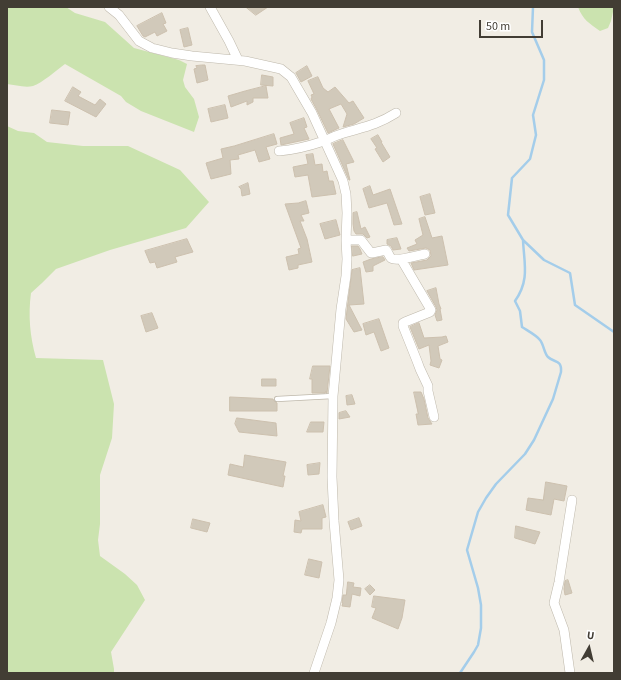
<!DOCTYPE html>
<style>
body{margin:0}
#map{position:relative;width:621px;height:680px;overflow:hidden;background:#f1ede4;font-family:"Source Sans 3",sans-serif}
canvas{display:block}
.frame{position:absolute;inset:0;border:8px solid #423d34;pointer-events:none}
.north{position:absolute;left:569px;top:628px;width:40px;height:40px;-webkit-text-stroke:3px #fff;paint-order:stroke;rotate:8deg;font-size:11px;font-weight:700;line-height:16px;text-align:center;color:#423d34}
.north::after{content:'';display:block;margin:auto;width:14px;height:18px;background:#423d34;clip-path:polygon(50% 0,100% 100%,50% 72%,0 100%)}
.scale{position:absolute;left:479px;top:20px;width:64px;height:18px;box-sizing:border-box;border:2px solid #423d34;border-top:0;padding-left:5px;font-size:12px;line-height:14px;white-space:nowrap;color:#423d34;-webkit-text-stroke:3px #fff;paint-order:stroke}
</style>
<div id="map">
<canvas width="621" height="680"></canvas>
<div class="frame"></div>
<div class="north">U</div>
<div class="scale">50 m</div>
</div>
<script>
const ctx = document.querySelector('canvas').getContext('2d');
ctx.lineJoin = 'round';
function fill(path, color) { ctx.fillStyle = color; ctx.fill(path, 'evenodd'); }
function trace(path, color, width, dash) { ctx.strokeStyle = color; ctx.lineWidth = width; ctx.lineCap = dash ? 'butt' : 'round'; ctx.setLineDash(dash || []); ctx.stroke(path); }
fill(new Path2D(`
 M7,7H66L75,13L105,22L134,48L179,60L187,64L183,80L185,87L194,99L199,117L194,132L141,111L126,102L121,96L65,64C57,70 42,83 33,86C25,88 15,85 7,84Z
 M578,7H614L611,21L608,28L600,31C589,23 583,20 578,7Z
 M7,126L18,131L34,133L47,142L83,146H128L180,170L209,202L186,228L110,250L56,269L42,283L31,293C28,315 30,337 36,358L103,360L114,404L112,438L100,475V524L98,540L100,556L125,574L137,585L145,600L111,652L114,669V673H7Z`), '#cbe3af');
trace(new Path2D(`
 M533,7L532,32L544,60V80L533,115L536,135L530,159L512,178L508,215L523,240L544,260L570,273L575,305L614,332
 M460,673L474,652L478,645L481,628V605L478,588L467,550L478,512L486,498L496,484L525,454L534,440L553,399L561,372C562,359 554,363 548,357C544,353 544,345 540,340C536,335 528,331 522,327L520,311L515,301C530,280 524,263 523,240`), '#a4cdea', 2.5);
const building = new Path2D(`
 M246,7H268L256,15Z
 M162,13L166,23L163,24L167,31L157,36L155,32L145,37L143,36L137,26Z
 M188,28L192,45L184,47L180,30Z
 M202,65H205L208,80L197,83L194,69L197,68L196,66Z
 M307,66L312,76L301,82L296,73Z
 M262,75L273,77V86L261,85Z
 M318,77L323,88L328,92L335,87L349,103L353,101L364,118L354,124L343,127L347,114L341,104L329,109L339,128L328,133L317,110L311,99L312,97L311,95L314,94L308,81Z
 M266,86L268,98H253V102L247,105V101L231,107L228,96L245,91Z
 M73,87L81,92L78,96L95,105L100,99L106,104L96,117L65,101Z
 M225,105L228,118L211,122L208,109Z
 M52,110L70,112L68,125L50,123Z
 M304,118L307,127L304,128L309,139L281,145L280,138L294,134L290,123Z
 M274,134L277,144L266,147L270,159L259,162L255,150L238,155L239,159L230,160L231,174L211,179L206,163L223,158L221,149L234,146Z
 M378,135L382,142H381L390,157L383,162L375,149L377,148L371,139Z
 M343,140L354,162L346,164L350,180H349L333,144Z
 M313,154L315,165L322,164L323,172L327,171L329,181H333L336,194L312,197L308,175L295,177L293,167L308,164L306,155Z
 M248,183L250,194L242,196L241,189L239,187Z
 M370,186L373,195L390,189L402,224L394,225L387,203L369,208L363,189Z
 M430,194L435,213L425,215L420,197Z
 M306,201L309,213L301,215L304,221H300L307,239L312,262L298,265V268L289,270L286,257L299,254L298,249L301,248L285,204L298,203Z
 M357,212L361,229L365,227L370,237L367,238L363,234H356L354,231L353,224V213Z
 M425,217L432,238L442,236L448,265L414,270L411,263L427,260L431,256L430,250L426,248L409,251L407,248L417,244L415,240L423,235L419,219Z
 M336,220L340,235L325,239L320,224Z
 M397,238L401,249L393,250L391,246L387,244V240Z
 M187,239L193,252L175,257L177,262L157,268L155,262L150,263L145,251Z
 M352,246H358L360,249L362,254L353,256Z
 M383,257L385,260L373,266V271L366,272L363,262L371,259Z
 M360,268L364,304L349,305L362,330L354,332L346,319L347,310L352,270Z
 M436,288L439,304L441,309H440L442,320L437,321L435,315L437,310L436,307L427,291Z
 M152,313L158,328L146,332L141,316Z
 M379,319L389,348L381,351L374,332L366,335L363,324Z
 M419,323L424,338L442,337L446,336L448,342L438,346L440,359L442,360L439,368L430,365L431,361L429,345L419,349L410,327Z
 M313,366H330L327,393H326V391L325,393H312V379H310Z
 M262,379H276V386H262Z
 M414,392H421L424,399L428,418L432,424L418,425L416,414H418Z
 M352,395L355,404L347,405L346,396Z
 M230,397L273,399L274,401L277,403V411H230Z
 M346,411L350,417L339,419V413Z
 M237,418L276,423L277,436L239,432L235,424Z
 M311,422H324L323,432H307Z
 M245,455L286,462L283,476H285L283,487L228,475L230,464L243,467Z
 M320,463L319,474L308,475L307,465Z
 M546,482L567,486L564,501L554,499L551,515L526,510L528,498L543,500Z
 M323,505L326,517L322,518V529H302L301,533L294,532L295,520L301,521L299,512Z
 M359,518L362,526L351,530L348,522Z
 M193,519L210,523L207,532L191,528Z
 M516,526L540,532L535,544L515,538Z
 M309,559L322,562L319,578L305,575Z
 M568,580L572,593L565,595L564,589L565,581Z
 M348,582L354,583L353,587L361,588L360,596L352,594L350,607L342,606L343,603H342L343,595H346Z
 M370,585L375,590L370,595L365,589Z
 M374,596L405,600L402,618L398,629L372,618L376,608L372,607Z`);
fill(building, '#d1c9ba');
trace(building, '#ccc0ae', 1);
const lane = new Path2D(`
 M277,399L333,396`);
const street = new Path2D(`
 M109,7L119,15L139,41L152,48L172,53L192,56L245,61L281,69L291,77L312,113L343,181L346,194L347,213L346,240L347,259L346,276L341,309L333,396L332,477L334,521L339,580L337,598L331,623L314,673
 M210,7L229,41L238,60
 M279,151C294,150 309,146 324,141C330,138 337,135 344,133C364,127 377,125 396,113
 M346,240H361L371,253H372L386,250C388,252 389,256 391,258C395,262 419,255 425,254
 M401,259L431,310L430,312L405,322L403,323V326L417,361L420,369L428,386V391L434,417
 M570,673L564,630L554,603L559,582L572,500`);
trace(lane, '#beb8ab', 6);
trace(street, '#beb8ab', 10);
trace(lane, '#fff', 4.5);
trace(street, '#fff', 9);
</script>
